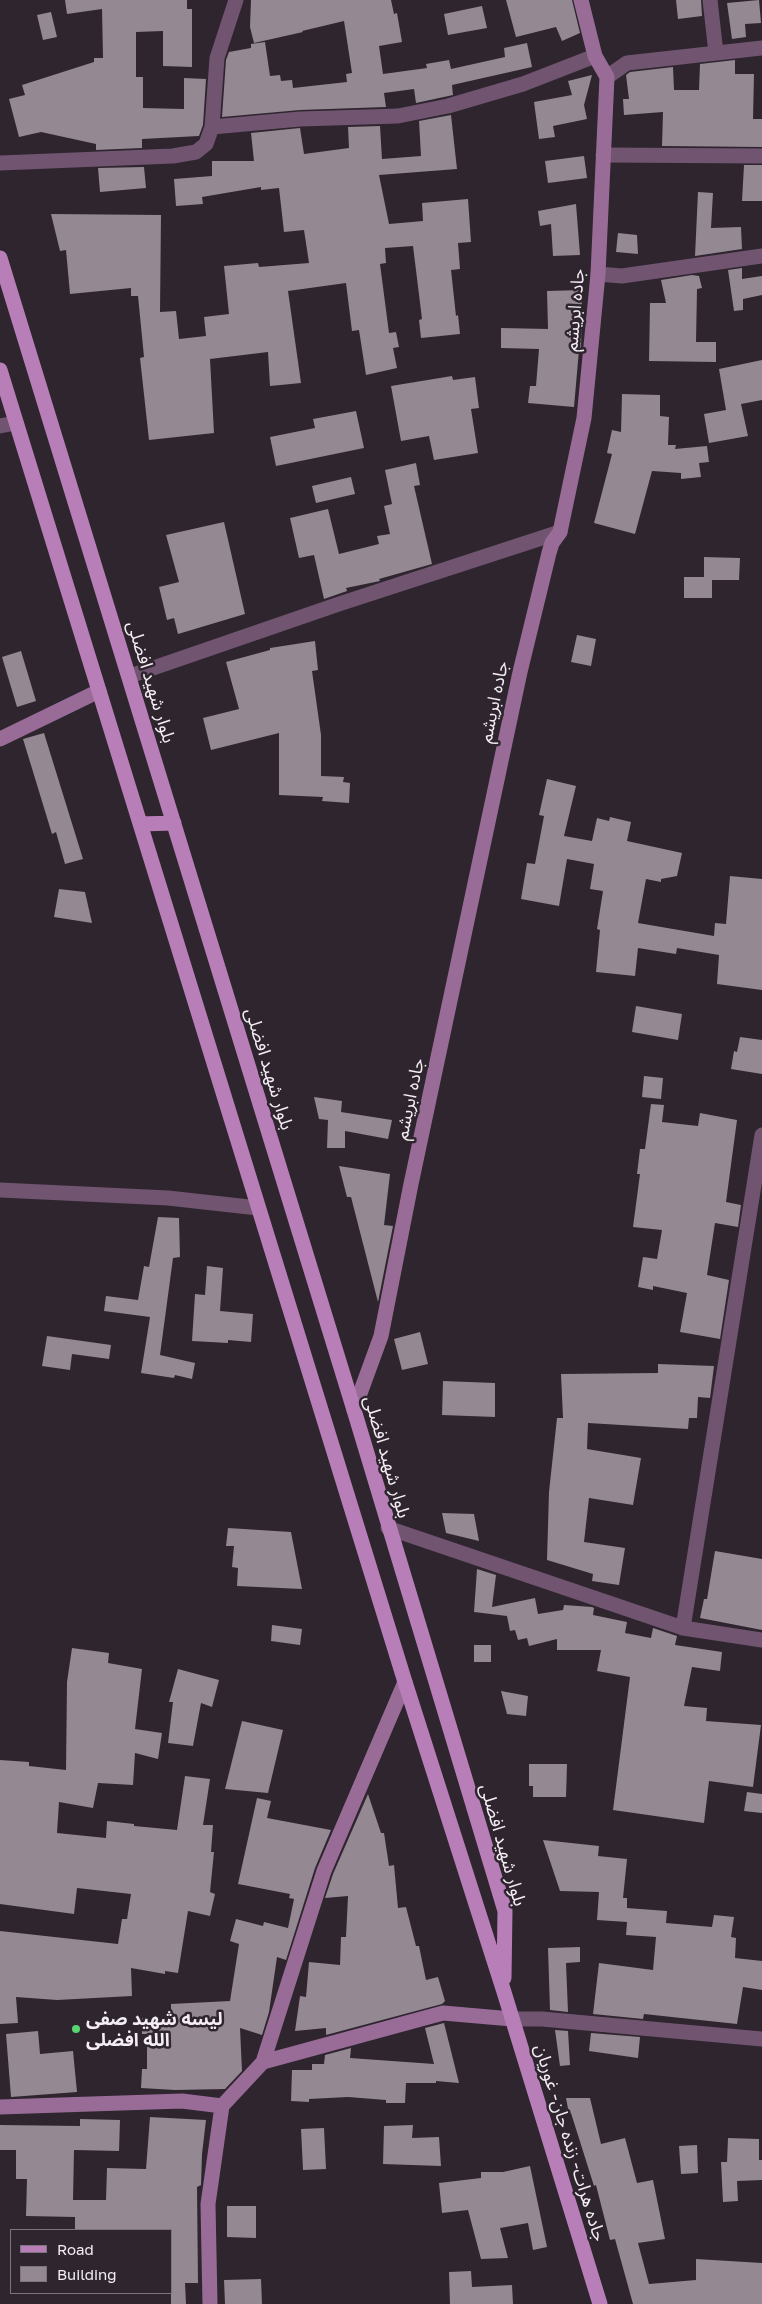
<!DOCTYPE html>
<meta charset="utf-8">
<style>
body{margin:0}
#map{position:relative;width:762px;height:2304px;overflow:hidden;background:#2e252e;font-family:"Golos Text",sans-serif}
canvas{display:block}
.legend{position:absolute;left:10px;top:2229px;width:162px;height:65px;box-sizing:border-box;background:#2e252e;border:1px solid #7d757d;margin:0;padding:6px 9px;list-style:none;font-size:15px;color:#f4edf4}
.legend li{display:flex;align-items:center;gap:10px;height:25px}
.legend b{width:25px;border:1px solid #7d757d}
</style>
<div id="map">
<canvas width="762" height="2304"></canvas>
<ul class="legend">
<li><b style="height:6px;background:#b87eb7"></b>Road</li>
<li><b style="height:14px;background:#948893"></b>Building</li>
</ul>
</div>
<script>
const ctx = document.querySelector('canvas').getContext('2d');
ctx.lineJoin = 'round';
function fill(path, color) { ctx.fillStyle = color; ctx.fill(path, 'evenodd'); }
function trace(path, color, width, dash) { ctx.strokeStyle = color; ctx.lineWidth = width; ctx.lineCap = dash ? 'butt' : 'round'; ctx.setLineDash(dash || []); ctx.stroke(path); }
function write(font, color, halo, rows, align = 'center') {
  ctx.font = font + ' "Golos Text","Noto Sans Arabic",sans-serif'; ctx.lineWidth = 5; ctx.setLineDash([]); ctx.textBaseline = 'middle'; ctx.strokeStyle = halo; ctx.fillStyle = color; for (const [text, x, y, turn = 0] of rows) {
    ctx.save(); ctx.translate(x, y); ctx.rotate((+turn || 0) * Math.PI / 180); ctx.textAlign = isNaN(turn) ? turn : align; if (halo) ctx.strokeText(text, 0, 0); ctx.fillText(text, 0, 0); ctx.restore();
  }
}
fill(new Path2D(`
 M65,0H187V9H192V67L163,66V31L136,32V77H143V108L184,109V78L206,79L203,125L199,136L142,139V148L96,150V144L41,132L19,137L9,99L25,95L22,85L94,62V58H103L102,9L67,14Z
 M251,0H391L394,14L397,13L402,42L379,46L383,74L427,68L426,64L449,60L451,69L505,57L504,48L527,43L532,67L452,85L453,95L416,103L414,89L384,93L386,107L300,110L222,117L226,60L229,52L251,48V44L265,42L270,76L280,75L281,81L292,80L293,88L347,82L346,74L352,73L344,21L302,31L303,32L254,43L250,27Z
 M506,0H572L580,33L562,41L556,27L516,37Z
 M676,0H701L702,16L678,19Z
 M759,0L761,23L745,24L746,37L732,39L727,3Z
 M482,6L487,28L448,35L444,14Z
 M51,12L57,37L43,40L37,15Z
 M735,60V74H754L753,119H762V147L662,146L663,112L624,115L623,99H629L626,75L630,72L673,67L674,90H699L700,64Z
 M592,75L584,105L587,119L553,126L555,137L539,139L534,102L572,95L568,81Z
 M451,115L457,169L379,175L389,224L423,221L422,203L468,199L471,242L458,243L460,269L451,270L456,316L458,315L460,334L421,338L419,320L422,319L413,246L385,248L386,263L380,264L389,333L396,332L399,347L393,348L397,368L366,375L359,330L352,331L346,283L288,291L301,383L270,386L268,352L210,359L214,433L149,440L140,358L144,357L138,296H131V288L70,294L66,250L60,251L51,214L161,215L160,312L176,311L179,339L206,336L204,317L229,314L224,266L258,263L259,267L309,263L304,230L284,232L279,188L261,190V187L202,197L203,204L176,206L174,179L212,176V161H254L251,133L300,128L304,154L349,148L348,127L380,126L382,159L421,156L419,121Z
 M584,156L587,178L548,183L545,161Z
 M744,165H762V201H742Z
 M144,167L146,188L100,192L98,168Z
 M698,192L713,193L711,228L741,227L742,249L695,256Z
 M576,204L580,255L553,256L551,224L540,226L538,211Z
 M618,233L637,235L638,254L616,252Z
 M742,268V279L762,276V295L743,299V310L734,311L728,270Z
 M692,275L699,276L702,288L697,289L696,342H716V362L649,361L650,303H666L661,280Z
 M582,290L581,348L579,350L574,407L528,403L530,386H536L539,349L501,348V328L548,329L547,291Z
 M762,360V400L741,404L748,436L709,443L704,414L726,410L719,369Z
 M452,376L453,380L475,377L479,408L471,409L478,453L434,460L429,436L401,441L391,386Z
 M622,394L660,395V416L669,417L668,445H676L675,449L707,446L709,462L699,463L701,477L681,479V473L652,471L635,534L594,523L612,454L607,453L612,430L621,432Z
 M356,411L364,448L276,466L270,437L315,428L313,419Z
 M416,463L420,485L414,486L432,564L379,579L380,581L346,588L347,591L324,599L314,555L299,558L290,518L328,509L339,554L379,544L377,536L390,534L384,506L392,504L385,470Z
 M351,477L355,494L316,503L312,486Z
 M224,522L245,614L178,634L174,618L167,620L159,587L179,582L166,535Z
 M704,557L740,558L739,580H712V598H684V577H704Z
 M577,635L596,639L591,666L571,662Z
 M315,641L318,670L312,671L321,735V776L344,777L343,782L350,783L349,803L322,801L323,797L279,795V733L211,750L203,718L239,709L226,662L270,650V648Z
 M21,651L36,701L17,707L2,657Z
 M44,733L83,859L65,864L56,832L52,834L23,739Z
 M547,779L576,786L564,836L592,841L597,818L609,821L610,817L631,822L627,841L682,853L677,876L661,879V882L646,879L638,923L714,936L715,923L726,924L730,876L762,879V990L717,984L719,955L677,948L676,954L638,948L635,976L596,972L600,930L597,929L603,891L590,889L594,864L567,859L559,906L521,899L527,863L535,864L544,816L539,815Z
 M59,889L85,892L92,923L54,917Z
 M636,1006L682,1014L678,1040L632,1032Z
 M740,1037L762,1040V1074L731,1069L734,1051L737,1052Z
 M644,1076L663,1078L661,1099L642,1097Z
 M314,1097L342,1101L341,1112L392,1120L388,1139L345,1131V1148H327L328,1120L319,1119Z
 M651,1104L664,1105L662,1122L698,1126L700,1113L737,1120L726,1202L741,1205L738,1227L715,1223L707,1275L729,1280L720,1339L680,1332L687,1293L653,1286V1290L638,1287L643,1257L657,1259L662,1230L633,1227L640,1174H637L640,1149H645Z
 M339,1166L390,1174L384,1225L393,1226L378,1302L351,1197H347Z
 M158,1217L179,1218L180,1257L173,1258L160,1355L195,1363L192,1379L175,1375L174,1378L141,1373L150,1317L104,1311L106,1296L138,1300L144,1266L149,1267Z
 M207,1266L223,1268L220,1311L253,1314L251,1342L228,1340V1343L192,1341L195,1294L205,1295Z
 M420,1332L428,1364L402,1370L394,1339Z
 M47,1336L111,1345L109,1359L72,1354L70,1370L42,1366Z
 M658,1364L714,1366L710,1398L698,1397L697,1418H689L688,1429L588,1423L587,1449L641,1458L633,1505L589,1498L584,1542L625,1548L619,1585L592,1581L593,1574L547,1560L549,1492L557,1418H563L561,1374L658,1373Z
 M443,1381L495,1383V1417L442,1415Z
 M442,1513L474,1514L479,1541L446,1533Z
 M228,1528L291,1532L302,1589L237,1586L238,1568L232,1567L234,1546H226Z
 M715,1551L762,1559V1630L700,1618L704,1599H707Z
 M477,1569L496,1575L492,1607L535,1598L538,1614L563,1610L564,1605L592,1607L594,1608L593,1615L627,1622L625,1633L651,1638L653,1628L677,1636L675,1645L722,1652L720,1671L692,1667L684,1706L707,1708L706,1721L761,1725L753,1787L709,1781L704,1823L613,1810L630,1677L597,1671L601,1650H557V1639L529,1646L527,1638L518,1640L515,1630L510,1631L507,1616L474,1612Z
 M272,1625L302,1629L300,1645L271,1641Z
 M474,1645H491V1662H474Z
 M72,1648L109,1653L108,1663L142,1669L135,1729L162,1733L158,1759L135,1753L133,1785L98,1783L93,1808L59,1802L57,1833L106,1838L107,1821L134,1824V1826L177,1830L185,1776L210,1779L203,1825H213L211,1852H214L210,1892L215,1894L210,1916L188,1911L178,1973L165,1971V1974L131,1968L132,1996L57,2000L16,1997L18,2023L0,2024V1931L118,1944L122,1919H127L131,1894L77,1888L74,1914L0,1904V1760L29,1762V1766L66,1770L67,1682Z
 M178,1669L219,1680L212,1707L201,1703L193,1746L168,1743L173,1702H169Z
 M501,1691L528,1696L526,1716L507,1714Z
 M242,1721L283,1730L268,1793L225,1789Z
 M529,1764H567L566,1797H533V1786H529Z
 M747,1792L762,1794V1813L744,1811Z
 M368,1794L381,1833H384L389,1866L394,1865L398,1908L406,1907L416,1946H419L426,1980L438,1977L445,2001L442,2004L326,2035V2028L295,2031L300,1996L306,1997L309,1962L340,1965L341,1937H346L348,1896L325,1898L333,1874Z
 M257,1798L271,1801L267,1818L331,1830L315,1868L286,1960L277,1957L269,2012L262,2035L240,2028L242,2071L225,2089L175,2090L141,2088L142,2069H147V2034H142V2018L171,2019V2004L230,2001L239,1944L230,1941L236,1919L263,1926L264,1922L288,1928L294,1899L289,1898L290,1894L238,1884Z
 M543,1840L599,1846L598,1856L627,1859L623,1898H627V1908L667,1911L666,1923L712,1927L714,1915L734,1917L731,1937L736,1938L735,1958L762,1961V1990L743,1987L737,2024L644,2014L643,2019L593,2014L599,1963L653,1970L656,1937L626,1935L627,1922L597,1920L599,1892L560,1891Z
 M580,1947V1962L566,1963L568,2012L550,2010L548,1948Z
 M444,2023L459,2083L436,2081V2083H406L405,2103H386V2100L348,2097L309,2099V2102L291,2101L292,2070H312V2064H324L325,2055L351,2048L350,2058L434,2064L425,2028Z
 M555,2030L568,2031L570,2065L560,2066Z
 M38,2031L40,2054L73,2051L77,2092L11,2097L6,2034Z
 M591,2033L640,2037L638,2058L589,2051Z
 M566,2098H590L601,2144L625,2138L637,2183L653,2180L665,2239L638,2243L649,2284L696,2280V2259L762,2263V2304H633L615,2239L610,2240L596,2185L594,2186L571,2113L569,2114Z
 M150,2117L206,2120L202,2154L201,2185L197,2187L198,2283H185L186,2304H171V2230H75V2217L26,2216L27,2179H16V2150H0V2125L80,2126V2119L120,2120L119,2151L74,2150L73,2200H106L107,2168L146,2169Z
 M413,2125L412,2138L439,2137L441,2166L383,2164L384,2126Z
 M324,2128L326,2169L303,2170L301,2129Z
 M728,2138L759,2139V2160H762V2180L737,2181L738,2201L723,2202L721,2162H727Z
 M697,2145L698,2173L681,2174L679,2146Z
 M530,2166L547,2247L533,2250L528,2223L500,2228L508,2258L481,2259L468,2210L442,2213L439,2183L481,2178V2172H503Z
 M227,2206H256V2238L227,2237Z
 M471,2271L472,2287L512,2285L513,2304H450L449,2272Z
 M261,2279L262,2304H225L224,2280Z`), '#948893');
trace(new Path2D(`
 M710,0L716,53
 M607,77L627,63L762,48
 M212,127L300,119L398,116L448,106L523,84L595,56
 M603,155L762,156
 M0,163L173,156L196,152L206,144L212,127L217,58L236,0
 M598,274L622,276L762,256
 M0,426L16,423
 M130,676L339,604L560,532
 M0,1190L168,1198L258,1208
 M388,1528L683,1628L762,1640
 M683,1628L762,1135
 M512,2019H542L762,2039`), '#705470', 15);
trace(new Path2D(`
 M0,739L99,691
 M354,1410L381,1336L411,1184L520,672L549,553L552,543L560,532L584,418L598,274L607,77L595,56L581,0
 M263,2062L324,1871L405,1682
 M0,2107L182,2101L222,2106L263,2062L443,2013L512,2019
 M210,2304L208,2204L222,2106`), '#996c98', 15);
trace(new Path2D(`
 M0,258L354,1410L505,1911L504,1978
 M0,370L405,1682L504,1992L600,2304
 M140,824L174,823`), '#b87eb7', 15);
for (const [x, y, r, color] of [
 [76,2029,5,"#58d570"]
]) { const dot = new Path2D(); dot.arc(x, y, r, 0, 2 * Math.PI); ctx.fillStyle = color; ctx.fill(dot); trace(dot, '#2e252e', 2); }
write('18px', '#f4edf4', '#2e252e', [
 ["جاده ابریشم",575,310,-85],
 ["بلوار شهید افضلی",151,682,73],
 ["جاده ابریشم",494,702,-78],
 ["بلوار شهید افضلی",269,1069,73],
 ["جاده ابریشم",410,1099,-78],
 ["بلوار شهید افضلی",387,1457,74],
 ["بلوار شهید افضلی",503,1845,74],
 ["جاده هرات- زنده جان- غوریان",570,2143,73]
]);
write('bold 18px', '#f4edf4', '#2e252e', [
 ["لیسه شهید صفی",86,2019],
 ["الله افضلی",86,2040]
], 'left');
</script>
